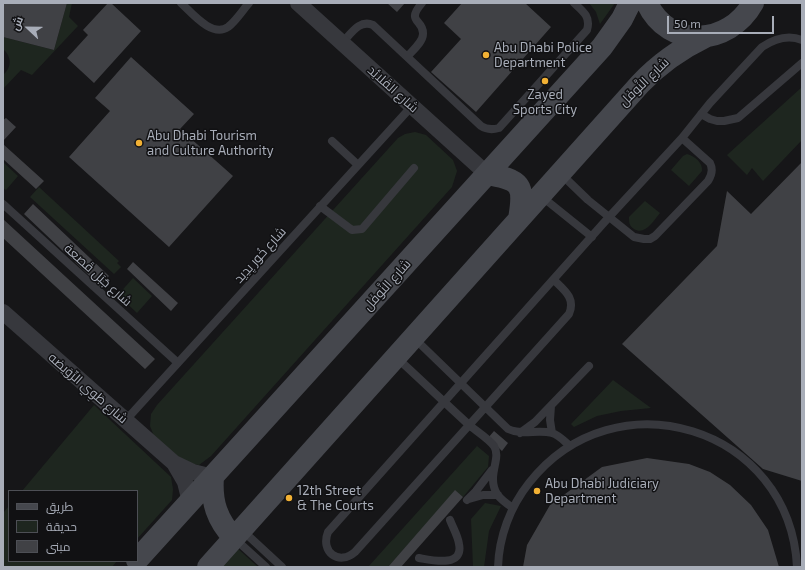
<!DOCTYPE html>
<meta charset="utf-8">
<style>
body{margin:0}
#map{position:relative;width:805px;height:570px;overflow:hidden;background:#161618;font-family:"Exo 2",Cairo,sans-serif}
canvas{display:block}
.frame{position:absolute;inset:0;border:4px solid #a8adb8;pointer-events:none}
.legend{position:absolute;left:8px;top:490px;width:130px;height:72px;box-sizing:border-box;background:#111113;border:1px solid #4d4f55;margin:0;padding:5px 7px;list-style:none;font-size:12px;color:#a8adb8}
.legend li{display:flex;align-items:center;gap:8px;height:20px}
.legend b{width:20px;border:1px solid #4d4f55}
.north{position:absolute;left:8px;top:8px;width:40px;height:40px;-webkit-text-stroke:3px #111113;paint-order:stroke;rotate:292deg;font-size:11px;font-weight:700;line-height:16px;text-align:center;color:#a8adb8}
.north::after{content:'';display:block;margin:auto;width:14px;height:18px;background:#a8adb8;clip-path:polygon(50% 0,100% 100%,50% 72%,0 100%)}
.scale{position:absolute;left:667px;top:16px;width:107px;height:18px;box-sizing:border-box;border:2px solid #a8adb8;border-top:0;padding-left:5px;font-size:12px;line-height:14px;white-space:nowrap;color:#a8adb8;-webkit-text-stroke:3px #111113;paint-order:stroke}
</style>
<div id="map">
<canvas width="805" height="570"></canvas>
<div class="frame"></div>
<ul class="legend">
<li><b style="height:5px;background:#45474d"></b>طريق</li>
<li><b style="height:11px;background:#1e261f"></b>حديقة</li>
<li><b style="height:11px;background:#404145"></b>مبنى</li>
</ul>
<div class="north">ش</div>
<div class="scale">50 m</div>
</div>
<script>
const ctx = document.querySelector('canvas').getContext('2d');
ctx.lineJoin = 'round';
function fill(path, color) { ctx.fillStyle = color; ctx.fill(path, 'evenodd'); }
function trace(path, color, width, dash) { ctx.strokeStyle = color; ctx.lineWidth = width; ctx.lineCap = dash ? 'butt' : 'round'; ctx.setLineDash(dash || []); ctx.stroke(path); }
function write(font, color, halo, rows, align = 'center') {
  ctx.font = font + ' "Exo 2",Cairo,sans-serif'; ctx.lineWidth = 3; ctx.setLineDash([]); ctx.textBaseline = 'middle'; ctx.strokeStyle = halo; ctx.fillStyle = color; for (const [text, x, y, turn = 0] of rows) {
    ctx.save(); ctx.translate(x, y); ctx.rotate((+turn || 0) * Math.PI / 180); ctx.textAlign = isNaN(turn) ? turn : align; if (halo) ctx.strokeText(text, 0, 0); ctx.fillText(text, 0, 0); ctx.restore();
  }
}
fill(new Path2D(`
 M67,3H72L69,17L78,26L32,75L21,70L3,89V75C12,67 12,57 3,49V37L54,50Z
 M589,3H615L600,24L596,12Z
 M802,87V140L763,181L752,168L747,175L727,155Z
 M415,132L426,135L453,160L457,171L452,187L211,456L199,465L184,462L154,436L150,426L151,414L157,405L398,138L405,134Z
 M687,154C695,156 703,163 702,171L689,186L671,170L683,156Z
 M3,162L18,176L6,190L3,188Z
 M39,187L119,261L117,263L121,267L114,274L30,197Z
 M645,201L660,213C654,220 645,236 634,229C629,226 629,222 629,217Z
 M133,278L152,296L137,313L118,295Z
 M613,380L651,408L621,411L597,416L574,427L571,424Z
 M94,405L171,477L173,489L172,500L137,539V491H22Z
 M477,446L489,456L488,467L463,497L455,491L388,567H368Z
 M485,503L501,506L489,531L484,567H473L471,519Z
 M9,506V561H117L112,567H3V513Z
 M236,547L258,567H218Z`), '#1e261f');
fill(new Path2D(`
 M3,3H67L54,50L3,37Z
 M108,3H111L141,31L94,83L67,58L88,35L83,30Z
 M387,3H405L397,12Z
 M462,3H525L551,27L476,112L431,72L461,39L444,23Z
 M131,57L194,114L180,129L233,176L169,247L69,157L110,111L95,98Z
 M6,118L16,127L3,141V120Z
 M3,144L44,181L36,189L3,159Z
 M802,162V481L763,469L622,344L717,246L727,191L751,214Z
 M33,204L109,276L100,286L24,214Z
 M3,219L155,359L145,369L3,238Z
 M133,262L178,303L171,311L127,269Z
 M494,431L508,443L502,451L488,438Z
 M647,458L689,464L710,472L730,485L751,505L768,530L779,567H523L527,545L550,505L602,467Z
 M455,490L463,497L401,567H388Z`), '#404145');
trace(new Path2D(`
 M181,3C192,13 212,38 228,27C236,21 242,11 249,3
 M342,43C351,34 359,19 373,25L481,126C487,130 492,130 499,128L587,30C591,17 583,11 574,3
 M407,57C412,51 423,42 423,34C424,19 405,23 422,3
 M701,114L710,119L717,121H724L738,118L802,63
 M332,141L358,165
 M561,174L588,200L634,237L644,239H650L655,236L708,181C712,175 713,169 710,163L682,138
 M541,196L592,237
 M3,204L178,363
 M320,206L352,230L362,229L414,168
 M554,280C564,290 576,298 569,314L355,552C339,566 320,552 328,532L609,217L682,138L710,103L762,47C774,39 787,34 802,40
 M414,338L508,429C523,436 537,429 552,433C559,435 564,441 570,446
 M396,357C420,379 444,402 468,424C476,431 488,438 494,446C502,459 486,475 497,494C501,500 507,504 513,508
 M551,406L550,420L552,433
 M125,421L412,106
 M520,433L535,422L589,366
 M469,499L483,495H498
 M467,500L476,491L492,470
 M242,530L282,567
 M234,538L266,567
 M419,558C431,560 464,568 459,544C458,536 453,528 450,520
 M498,567C499,537 510,507 529,483C615,373 790,427 797,567`), '#37383d', 8);
trace(new Path2D(`
 M298,3L487,174
 M3,312L174,463L193,472L213,477
 M174,463L185,482L190,502`), '#37383d', 16);
trace(new Path2D(`
 M647,3C669,50 729,46 753,3
 M487,174C521,180 525,184 519,219
 M213,477C211,502 217,520 234,538
 M137,560L602,47L622,19L630,3
 M208,567L640,84C659,64 680,49 705,37`), '#45474d', 22);
for (const [x, y, r, color] of [
 [486,55,4,"#f2b134"],
 [545,81,4,"#f2b134"],
 [139,143,4,"#f2b134"],
 [537,491,4,"#f2b134"],
 [289,498,4,"#f2b134"]
]) { const dot = new Path2D(); dot.arc(x, y, r, 0, 2 * Math.PI); ctx.fillStyle = color; ctx.fill(dot); trace(dot, '#111113', 1.5); }
write('13px', '#a8adb8', '#111113', [
 ["Abu Dhabi Police",494,48],
 ["Department",494,63],
 ["Zayed",545,95,"center"],
 ["Sports City",545,110,"center"],
 ["Abu Dhabi Tourism",147,136],
 ["and Culture Authority",147,151],
 ["Abu Dhabi Judiciary",545,484],
 ["Department",545,499],
 ["12th Street",297,491],
 ["& The Courts",297,506]
], 'left');
write('13px', '#a8adb8', '#111113', [
 ["شارع النَّوفَل",644,82,-44],
 ["شارع القَلائِد",393,89,42],
 ["شارع خُور يِدِيد",260,255,-48],
 ["شارع جَبَل قَصعة",98,275,42],
 ["شارع النَّوفَل",387,285,-48],
 ["شارع طَوِي الرِّوَيضه",88,388,41]
]);
</script>
